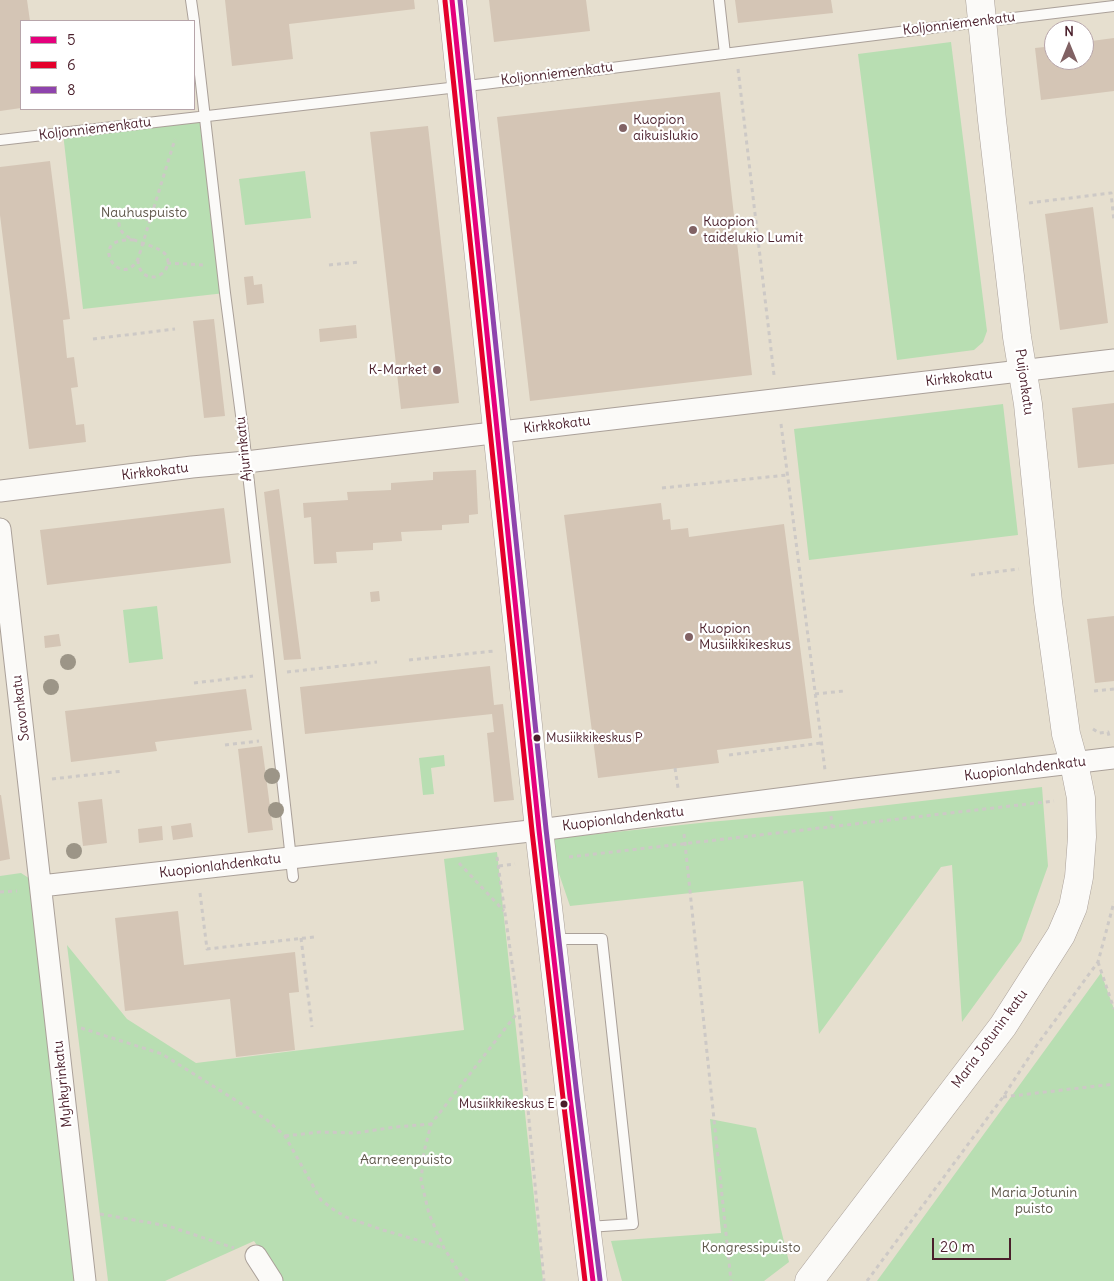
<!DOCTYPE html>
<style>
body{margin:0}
#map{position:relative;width:1114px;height:1281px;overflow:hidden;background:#e6dfcf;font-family:Delius,sans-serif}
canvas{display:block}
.legend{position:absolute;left:20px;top:20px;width:175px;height:90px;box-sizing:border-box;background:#fff;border:1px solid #b7a5aa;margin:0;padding:6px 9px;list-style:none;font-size:15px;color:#4a1f2b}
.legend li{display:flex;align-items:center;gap:10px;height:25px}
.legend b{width:25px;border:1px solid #b7a5aa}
.north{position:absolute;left:1044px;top:20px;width:50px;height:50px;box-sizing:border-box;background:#fff;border:1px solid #b7a5aa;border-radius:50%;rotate:0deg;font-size:14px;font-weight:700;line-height:20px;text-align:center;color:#4a1f2b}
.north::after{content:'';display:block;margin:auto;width:18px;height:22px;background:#816264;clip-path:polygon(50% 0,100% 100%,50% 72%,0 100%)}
.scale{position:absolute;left:932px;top:1238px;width:79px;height:22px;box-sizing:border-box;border:2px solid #4a1f2b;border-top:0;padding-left:6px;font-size:15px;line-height:18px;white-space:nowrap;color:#4a1f2b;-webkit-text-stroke:4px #fff;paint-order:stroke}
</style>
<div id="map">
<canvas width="1114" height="1281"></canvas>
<ul class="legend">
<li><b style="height:6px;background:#e5007d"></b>5</li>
<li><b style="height:6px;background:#e4002b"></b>6</li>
<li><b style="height:6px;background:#8e44ad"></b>8</li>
</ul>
<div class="north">N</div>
<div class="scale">20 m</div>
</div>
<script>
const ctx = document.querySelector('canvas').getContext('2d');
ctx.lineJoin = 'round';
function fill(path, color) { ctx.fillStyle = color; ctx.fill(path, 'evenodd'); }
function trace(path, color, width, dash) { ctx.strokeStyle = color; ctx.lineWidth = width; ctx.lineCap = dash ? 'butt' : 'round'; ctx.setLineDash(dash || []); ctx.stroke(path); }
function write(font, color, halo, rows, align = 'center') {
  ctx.font = font + ' Delius,sans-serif'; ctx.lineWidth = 4.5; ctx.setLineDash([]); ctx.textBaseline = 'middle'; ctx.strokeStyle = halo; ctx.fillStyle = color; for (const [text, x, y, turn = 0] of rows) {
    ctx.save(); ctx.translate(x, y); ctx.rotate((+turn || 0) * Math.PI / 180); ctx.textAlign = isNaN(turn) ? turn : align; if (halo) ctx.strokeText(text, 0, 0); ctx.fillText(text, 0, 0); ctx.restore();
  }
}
fill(new Path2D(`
 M951,42L987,331L983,342L974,350L897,360L858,54Z
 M205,116L225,293L83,309L63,133Z
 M305,171L311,218L245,225L239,179Z
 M1003,404L1018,535L809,560L794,429Z
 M157,606L163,659L129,663L123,610Z
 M444,755L445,766L431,768L434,794L423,795L419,758Z
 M1042,787L1048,866L1021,941L962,1022L952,865L941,867L819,1034L803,881L570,906L554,859L550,839L709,822L845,810Z
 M497,852L543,1281H282L254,1241L165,1281H108L67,945L127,1019L196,1063L464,1030L444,859Z
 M21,873L41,886L85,1281H0V876Z
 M1101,973L1114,1009V1281H877Z
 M710,1119L756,1128L789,1262L764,1281H622L611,1241L721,1233Z`), '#b8deb2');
fill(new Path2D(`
 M0,0H27L30,21H21V108L0,111Z
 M225,0H414L415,9L289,24L293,59L232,66Z
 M489,0H586L590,31L494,42Z
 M735,0H831L833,13L738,23Z
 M1114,38V91L1041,100L1035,48L1054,46V60H1084V42Z
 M720,92L752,375L530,401L497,117Z
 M428,126L459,403L401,409L370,132Z
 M50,161L70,319L63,320L67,358L74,357L78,387L71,388L76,425L84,424L86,442L29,449L0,215V167Z
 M1093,207L1108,323L1060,330L1045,214Z
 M253,276L254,285L262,284L264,303L247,305L244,277Z
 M214,319L225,416L204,418L193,321Z
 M356,325L357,338L320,342L319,329Z
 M1114,403V464L1078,468L1072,408Z
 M476,470L478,514L469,515V523L442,525V530L401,532L402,541L373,543V550L336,552L337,563L314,564L311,517L304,518L303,503L348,500L347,492L391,490V483L433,480V472Z
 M279,489L301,659L284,660L264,492Z
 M661,503L663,520L670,519L671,530L688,528L689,537L784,524L812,738L717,750L719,763L598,778L564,515Z
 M224,508L231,563L47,585L40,530Z
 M379,591L380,601L371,602L370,592Z
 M1114,616V681L1095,683L1087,619Z
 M59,634L61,646L45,648L44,636Z
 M490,666L494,705L503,704L514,800L494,802L487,733L494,732L492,714L305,734L300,687Z
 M246,689L252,730L155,742L157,751L71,762L65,711Z
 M262,746L273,830L248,833L238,749Z
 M0,795H1L10,859L0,861Z
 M102,799L107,843L83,846L78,802Z
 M191,823L193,837L173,840L171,826Z
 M162,826L163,840L139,843L138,829Z
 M178,911L184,965L295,952L299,992L289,993L295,1050L236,1057L230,999L125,1011L115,918Z`), '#d4c5b5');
const service = new Path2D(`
 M191,0L194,21
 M719,0L725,54
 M194,22L225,293L244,438L293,877
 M0,140L484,84L963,24L1114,6
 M553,939H602L633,1224L588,1227`);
const minor = new Path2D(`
 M0,491L192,467L246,462L1114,360
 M0,529L85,1281
 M41,886L539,830L856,789L1114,758
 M256,1256L272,1281`);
const secondary = new Path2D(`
 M452,0L539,830L570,1097L593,1281
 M980,0L992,120L1017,337L1028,404L1048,602L1066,734L1074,763`);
const primary = new Path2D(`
 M809,1281L1003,1026L1061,935L1073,907L1079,877L1082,837L1081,798L1074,763`);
trace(service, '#aaa099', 12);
trace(minor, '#aaa099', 23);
trace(secondary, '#aaa099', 29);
trace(primary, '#aaa099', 29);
trace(new Path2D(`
 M738,69L774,375
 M1029,203L1111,193L1114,221
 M134,240C84,236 121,292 138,259L175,139
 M138,260C138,269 144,278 154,277C159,276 164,273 166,269C179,240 121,249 119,224C118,206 145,204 148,224
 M167,263L204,265
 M329,265L360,262
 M93,339L175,329
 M781,424L825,770
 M662,488L787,475
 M971,575L1019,569
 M409,660L494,651
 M287,672L377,662
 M194,683L253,676
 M1094,691L1114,689
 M815,694L844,691
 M1093,729L1099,733L1108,732L1109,736
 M225,745L259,741
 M729,755L821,743
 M675,768L678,788
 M52,779L123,771
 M831,816L832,827
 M684,834L731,1281
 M497,857L519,1012L544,1281
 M569,857L1054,801
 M459,863L504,911
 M499,866L515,864
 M0,892L17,891
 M200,893L207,949L314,937
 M301,938L312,1027
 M1098,962L1114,1009
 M81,1028L162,1054L267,1120L285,1136L321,1200L334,1210L348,1218L383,1230L444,1248
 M1003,1097L1114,1084
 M285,1136L320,1132L356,1133L395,1127L431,1124
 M100,1214L168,1226L234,1248
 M468,1281L461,1275L444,1248L429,1214L421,1180L424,1152L431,1124L518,1012
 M867,1281L1003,1097L1037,1045L1098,962L1114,902`), '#cdc9c6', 3, [4, 4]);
trace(service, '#fbfaf8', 10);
trace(minor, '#fbfaf8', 21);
trace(secondary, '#fbfaf8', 28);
trace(primary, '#fbfaf8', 28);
trace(new Path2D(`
 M452,0L539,830L570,1097L593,1281`), '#e5007d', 5);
trace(new Path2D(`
 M445,1L532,831L563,1098L585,1281`), '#e4002b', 5);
trace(new Path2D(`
 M460,0L546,829L577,1096L600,1280`), '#8e44ad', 5);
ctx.fillStyle = '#9c9587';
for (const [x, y] of [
 [68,662],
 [51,687],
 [272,776],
 [276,810],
 [74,851]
]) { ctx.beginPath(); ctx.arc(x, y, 8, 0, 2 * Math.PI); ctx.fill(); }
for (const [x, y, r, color] of [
 [623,128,5,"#816264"],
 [693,230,5,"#816264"],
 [437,370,5,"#816264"],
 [689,637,5,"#816264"],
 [537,738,4.5,"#4a1f2b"],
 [564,1104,4.5,"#4a1f2b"]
]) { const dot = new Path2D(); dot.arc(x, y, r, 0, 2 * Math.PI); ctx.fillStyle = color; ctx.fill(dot); trace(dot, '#fff', 2); }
write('13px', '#4a1f2b', '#fff', [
 ["Musiikkikeskus P",546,738],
 ["Musiikkikeskus E",555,1104,"right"]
], 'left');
write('14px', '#4a1f2b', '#fff', [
 ["Koljonniemenkatu",959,24,-7],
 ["Koljonniemenkatu",557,74,-7],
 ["Koljonniemenkatu",95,129,-7],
 ["Kirkkokatu",959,378,-7],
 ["Puijonkatu",1024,382,82],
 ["Kirkkokatu",557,425,-7],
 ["Ajurinkatu",244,449,-96],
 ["Kirkkokatu",155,472,-7],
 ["Savonkatu",21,708,-97],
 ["Kuopionlahdenkatu",1025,769,-7],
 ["Kuopionlahdenkatu",623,819,-7],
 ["Kuopionlahdenkatu",220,866,-7],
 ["Maria Jotunin katu",990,1039,-54],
 ["Myhkyrinkatu",63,1084,-96]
]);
write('14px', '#4a1f2b', '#fff', [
 ["Kuopion",633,120],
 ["aikuislukio",633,136],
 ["Kuopion",703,222],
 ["taidelukio Lumit",703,238],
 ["K-Market",427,370,"right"],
 ["Kuopion",699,629],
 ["Musiikkikeskus",699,645]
], 'left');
write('14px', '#60584c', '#fff', [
 ["Nauhuspuisto",144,213],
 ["Aarneenpuisto",406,1160],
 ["Maria Jotunin",1034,1193],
 ["puisto",1034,1209],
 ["Kongressipuisto",751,1248]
]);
</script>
